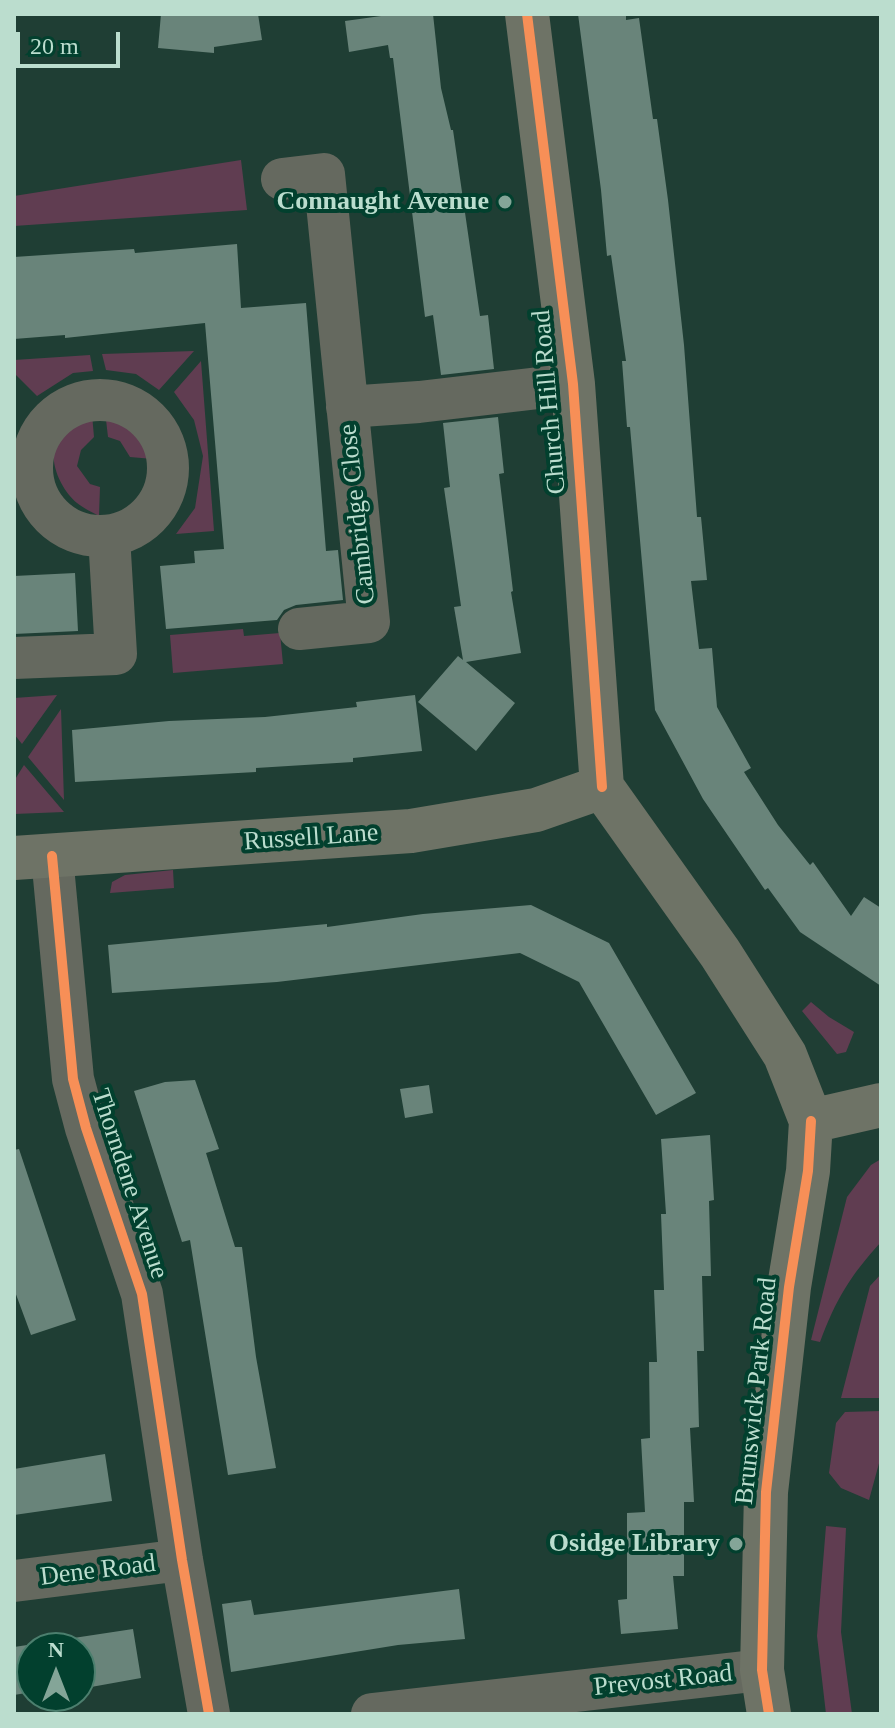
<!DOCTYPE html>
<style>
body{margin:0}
#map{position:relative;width:895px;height:1728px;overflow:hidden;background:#1f3e34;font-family:Georgia,serif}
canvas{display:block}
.frame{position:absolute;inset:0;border:16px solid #bbddce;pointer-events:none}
.north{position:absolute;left:16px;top:1632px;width:80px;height:80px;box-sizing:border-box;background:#02402e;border:2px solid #4c7f6e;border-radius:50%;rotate:0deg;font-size:22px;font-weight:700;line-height:32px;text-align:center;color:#bbddce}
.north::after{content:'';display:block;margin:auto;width:28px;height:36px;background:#84a598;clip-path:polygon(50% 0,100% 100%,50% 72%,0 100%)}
.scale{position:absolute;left:16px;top:32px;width:104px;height:36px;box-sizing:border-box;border:4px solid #bbddce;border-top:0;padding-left:10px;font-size:24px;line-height:28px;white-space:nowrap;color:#bbddce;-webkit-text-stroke:6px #02402e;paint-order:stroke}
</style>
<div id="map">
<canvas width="895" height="1728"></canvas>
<div class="frame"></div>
<div class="north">N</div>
<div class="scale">20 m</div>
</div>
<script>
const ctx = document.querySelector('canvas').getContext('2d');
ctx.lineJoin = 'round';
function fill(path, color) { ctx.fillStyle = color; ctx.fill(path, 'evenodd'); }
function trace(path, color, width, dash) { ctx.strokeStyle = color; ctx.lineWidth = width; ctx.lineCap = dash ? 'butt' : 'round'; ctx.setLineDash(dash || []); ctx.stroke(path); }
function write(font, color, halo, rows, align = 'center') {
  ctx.font = font + ' Georgia,serif'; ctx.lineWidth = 8; ctx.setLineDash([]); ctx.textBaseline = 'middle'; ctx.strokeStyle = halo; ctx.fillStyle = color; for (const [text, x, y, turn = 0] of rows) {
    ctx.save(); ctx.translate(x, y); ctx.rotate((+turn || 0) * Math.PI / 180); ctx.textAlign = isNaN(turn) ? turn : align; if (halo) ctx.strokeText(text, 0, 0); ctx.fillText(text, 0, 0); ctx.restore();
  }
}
fill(new Path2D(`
 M241,160L247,210L14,226V196Z
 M194,351L159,390L136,374L106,370L102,354Z
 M90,355L93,371L73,373L37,396L14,373V360Z
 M201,361L214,531L176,534L195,508L203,456L194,420L174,392Z
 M105,411C135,420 144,428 153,459L130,457L120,441L108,437Z
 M92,414L94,437L81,450L77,466L90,484L100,487L99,516C92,512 83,508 77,503C53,482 41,439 73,420C78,417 86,416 92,414Z
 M243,629L244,636L280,633L283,664L173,673L170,635Z
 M57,695L22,744L14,734V698Z
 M61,709L64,800L28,757Z
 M24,765L64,812L14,814V781Z
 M173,870L174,888L110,893L112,882L125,875Z
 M811,1002L829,1017L854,1032L846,1052L837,1054L802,1011Z
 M881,1159V1242C850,1276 836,1299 820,1342L811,1340L847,1197L871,1165Z
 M881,1274V1398H841L870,1286Z
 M881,1411V1456L869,1500L841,1488L829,1473L836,1423L845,1412Z
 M826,1526L846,1528L841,1632L852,1714H826L817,1636Z`), '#603d51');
fill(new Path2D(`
 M161,14H258L262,40L214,47V53L158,48Z
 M381,14H433L441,88L451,130H453L480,316L488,315L494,369L441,375L433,315L425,317L393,58H390L388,45L349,52L345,21L381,16Z
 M578,14H626V20L639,18L653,119H657L668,200L684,345L697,517H701L707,580L691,581L699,649L712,648L717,707L751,768L744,772L778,825L810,865L813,862L851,916L864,897L881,908V986L800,932L768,888L765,890L703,799L655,710L630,427H627L622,361H626L611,255L607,256L601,190Z
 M237,244L241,308L306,303L326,551L338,550L343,600L296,605L284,610L277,620L166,629L160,566L195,563L194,551L224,549L205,323L65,338V335L14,339V257L134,249L135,253Z
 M498,417L504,473L499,474L513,591L511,592L521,653L466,662L515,703L476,751L418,702L458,656L463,660L454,607L461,606L444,488L450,487L443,423Z
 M75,573L78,631L14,634V576Z
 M415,695L422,751L353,758V762L256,768V772L75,782L72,730L169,721L265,717L357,707L356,702Z
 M531,905L609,943L696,1093L656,1115L579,982L520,953L277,982L112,993L108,945L327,924V927L423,914Z
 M195,1080L219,1149L206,1153L235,1247H242L256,1357L276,1468L228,1475L190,1240L182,1242L134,1091L165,1082Z
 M429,1085L433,1113L405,1118L400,1089Z
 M710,1135L714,1200L709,1201L711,1276H702L704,1351H697L699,1427L690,1428L694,1502H684V1576H673L678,1629L621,1634L618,1600L627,1599V1513L645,1512L641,1439L650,1438L649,1362H657L654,1290H664L661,1214H666L661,1139Z
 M19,1149L76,1320L31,1335L14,1289V1150Z
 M105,1454L112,1501L14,1515V1469Z
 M459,1589L465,1639L398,1645L231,1672L222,1604L251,1600L254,1615Z
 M133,1629L141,1678L80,1689V1648H32V1692L14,1695V1647Z`), '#69847a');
trace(new Path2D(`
 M282,179L324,174L369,622L299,629
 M32 468a68 68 0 1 1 136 0a68 68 0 1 1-136 0Z
 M347,407L419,402L573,384
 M14,658L116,654L109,536
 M52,856L73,1079L86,1128L142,1294L182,1560L209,1714
 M14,1581L182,1560
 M372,1714L762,1670`), '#65695f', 42);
trace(new Path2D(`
 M527,14L573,384L602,787
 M602,787L720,953L785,1055L811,1121L808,1171L789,1287L766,1492L762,1670L769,1714
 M14,858L411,831L536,810L602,787
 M811,1121L881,1105`), '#6e7366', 44);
trace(new Path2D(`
 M527,14L573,384L602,787
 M52,856L73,1079L86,1128L142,1294L182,1560L209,1714
 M769,1714L762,1670L766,1492L789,1287L808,1171L811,1121`), '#f78f57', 10);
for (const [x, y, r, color] of [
 [505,202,8,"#84a598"],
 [736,1544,8,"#84a598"]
]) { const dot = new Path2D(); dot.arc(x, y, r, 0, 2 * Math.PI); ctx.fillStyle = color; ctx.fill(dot); trace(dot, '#02402e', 3); }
write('bold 26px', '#bbddce', '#02402e', [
 ["Connaught Avenue",489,202],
 ["Osidge Library",720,1544]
], 'right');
write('26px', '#bbddce', '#02402e', [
 ["Church Hill Road",550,402,-95],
 ["Cambridge Close",358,514,-96],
 ["Russell Lane",311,838,-4],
 ["Thorndene Avenue",129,1184,72],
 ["Brunswick Park Road",757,1391,-84],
 ["Dene Road",98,1571,-7],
 ["Prevost Road",663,1681,-6]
]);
</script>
